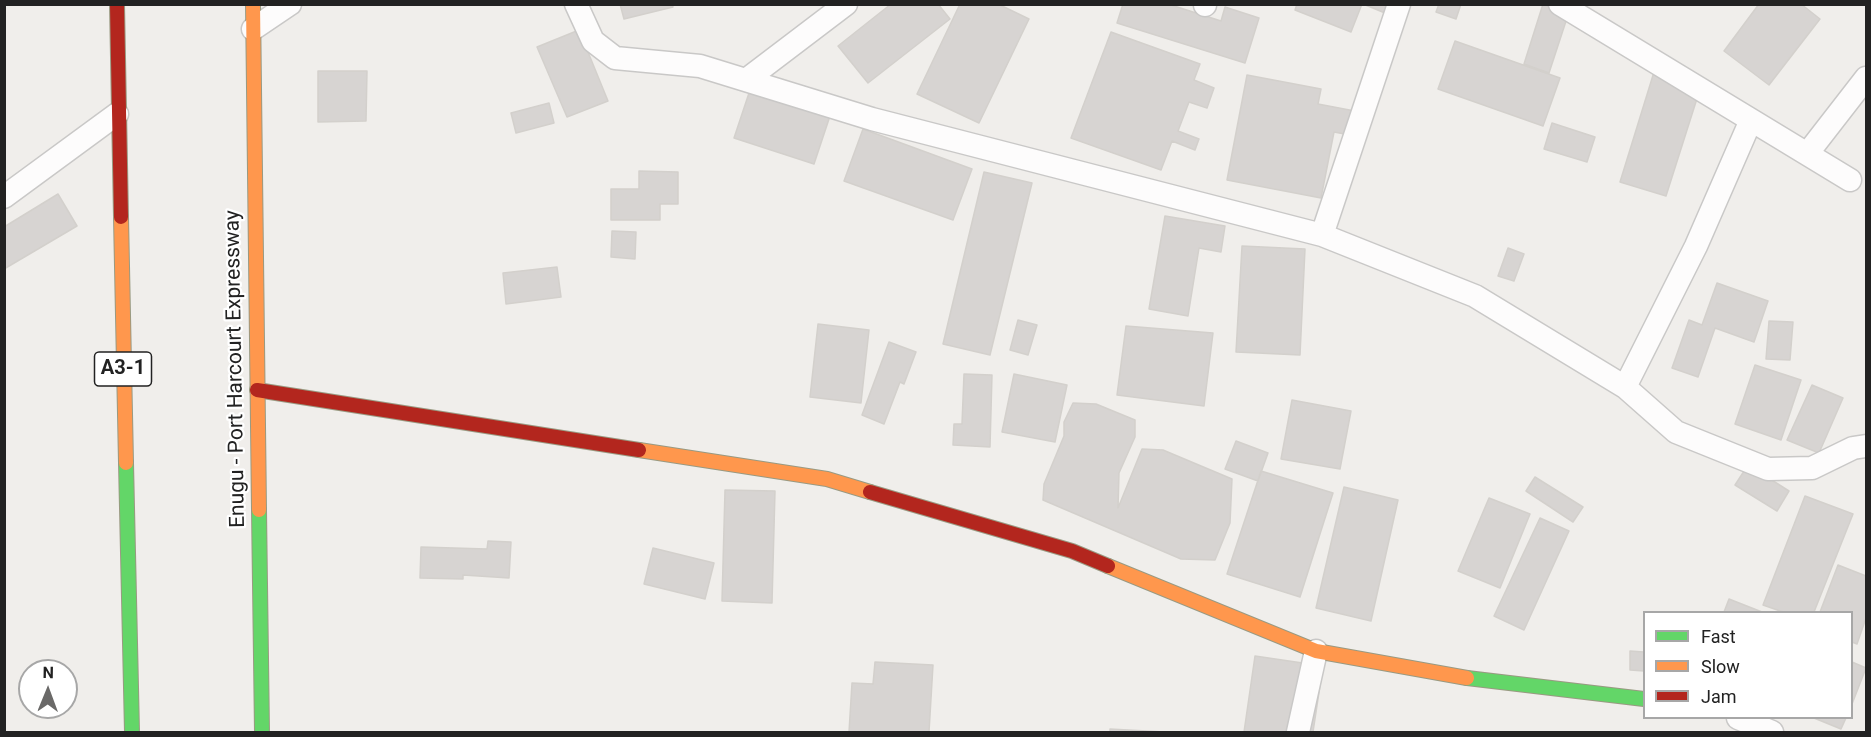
<!DOCTYPE html>
<style>
body{margin:0}
#map{position:relative;width:1871px;height:737px;overflow:hidden;background:#f0eeeb;font-family:Roboto,sans-serif}
canvas{display:block}
.frame{position:absolute;inset:0;border:6px solid #222;pointer-events:none}
.legend{position:absolute;left:1643px;top:611px;width:210px;height:108px;box-sizing:border-box;background:#fff;border:2px solid #a7a7a7;margin:0;padding:8px 10px;list-style:none;font-size:18px;color:#222}
.legend li{display:flex;align-items:center;gap:12px;height:30px}
.legend b{width:30px;border:2px solid #a7a7a7}
.north{position:absolute;left:18px;top:659px;width:60px;height:60px;box-sizing:border-box;background:#fff;border:2px solid #a7a7a7;border-radius:50%;rotate:1deg;font-size:16px;font-weight:700;line-height:24px;text-align:center;color:#222}
.north::after{content:'';display:block;margin:auto;width:21px;height:27px;background:#6a6968;clip-path:polygon(50% 0,100% 100%,50% 72%,0 100%)}
</style>
<div id="map">
<canvas width="1871" height="737"></canvas>
<div class="frame"></div>
<ul class="legend">
<li><b style="height:8px;background:#63d668"></b>Fast</li>
<li><b style="height:8px;background:#ff974d"></b>Slow</li>
<li><b style="height:8px;background:#b3261e"></b>Jam</li>
</ul>
<div class="north">N</div>
</div>
<script>
const ctx = document.querySelector('canvas').getContext('2d');
ctx.lineJoin = 'round';
function fill(path, color) { ctx.fillStyle = color; ctx.fill(path, 'evenodd'); }
function trace(path, color, width, dash) { ctx.strokeStyle = color; ctx.lineWidth = width; ctx.lineCap = dash ? 'butt' : 'round'; ctx.setLineDash(dash || []); ctx.stroke(path); }
function write(font, color, halo, rows, align = 'center') {
  ctx.font = font + ' Roboto,sans-serif'; ctx.lineWidth = 4.5; ctx.setLineDash([]); ctx.textBaseline = 'middle'; ctx.strokeStyle = halo; ctx.fillStyle = color; for (const [text, x, y, turn = 0] of rows) {
    ctx.save(); ctx.translate(x, y); ctx.rotate((+turn || 0) * Math.PI / 180); ctx.textAlign = isNaN(turn) ? turn : align; if (halo) ctx.strokeText(text, 0, 0); ctx.fillText(text, 0, 0); ctx.restore();
  }
}
const building = new Path2D(`
 M620,4H672L673,7L624,19Z
 M891,4H938L950,19L868,83L838,46Z
 M960,4H998L1029,19L979,123L917,94Z
 M1123,4H1168L1221,21L1225,7L1259,18L1245,63L1117,23Z
 M1297,4H1362L1351,32L1295,10Z
 M1363,4H1388L1385,13Z
 M1439,4H1461L1456,19L1436,12Z
 M1543,4L1569,12L1549,73L1524,64Z
 M1759,4H1801L1820,19L1769,85L1724,51Z
 M579,30L608,101L567,117L537,47Z
 M1111,32L1200,64L1194,80L1214,88L1207,108L1189,102L1178,131L1199,139L1195,150L1172,141L1161,170L1071,138Z
 M1455,41L1560,78L1543,126L1438,89Z
 M318,71H367L366,121L318,122Z
 M1654,72L1701,86L1666,196L1620,182Z
 M1247,75L1321,89L1318,104L1360,112L1355,136L1334,132L1321,198L1227,180Z
 M750,90L830,116L814,164L734,138Z
 M549,103L554,123L516,133L511,113Z
 M1552,123L1595,137L1587,162L1544,149Z
 M863,129L972,169L953,220L844,181Z
 M639,171L678,172V204H660V220H611V189H639Z
 M984,172L1032,183L990,355L943,344Z
 M58,194L77,226L4,269V227Z
 M1165,216L1225,226L1221,252L1199,248L1188,316L1149,309Z
 M612,231L636,232L635,259L611,257Z
 M1242,246L1305,249L1300,355L1236,352Z
 M1508,248L1524,254L1514,281L1498,276Z
 M557,267L561,297L506,304L503,273Z
 M1717,283L1768,301L1754,342L1715,328L1698,377L1672,368L1689,320L1702,325Z
 M1018,320L1037,325L1028,355L1010,350Z
 M1769,321L1793,322L1790,360L1766,359Z
 M818,324L869,330L861,403L810,397Z
 M1126,326L1213,333L1204,406L1117,395Z
 M889,342L916,352L904,384L900,382L884,424L862,415Z
 M1755,365L1801,380L1781,440L1735,424Z
 M964,374L992,375L990,447L953,445L954,424H962Z
 M1014,374L1067,385L1055,442L1002,432Z
 M1812,385L1843,398L1819,453L1787,440Z
 M1292,400L1351,411L1340,469L1281,459Z
 M1073,403L1096,404L1135,420V437L1119,473L1118,508L1142,449L1163,450L1232,479L1230,523L1215,560L1181,559L1043,500L1044,484L1064,436V422Z
 M1236,441L1268,453L1258,481L1225,469Z
 M1748,465L1789,491L1777,511L1735,485Z
 M1261,471L1333,493L1300,597L1227,574Z
 M1535,477L1583,507L1573,522L1526,491Z
 M1344,487L1398,500L1371,621L1316,608Z
 M725,490L775,491L772,603L722,601Z
 M1805,496L1853,514L1814,612H1783L1763,605Z
 M1489,498L1530,514L1500,588L1458,571Z
 M1540,518L1569,531L1524,630L1494,616Z
 M488,541L511,542L509,578L463,575V579L420,578L421,547L487,549Z
 M653,548L714,563L705,599L644,584Z
 M1838,565L1866,576V618L1857,644L1852,642V612H1820Z
 M1729,599L1762,612H1724Z
 M1630,651L1644,652V671L1630,670Z
 M1255,656L1323,666L1313,732H1244Z
 M875,662L933,665L929,732H849L852,683L873,684Z
 M1852,662L1866,668L1852,704Z
 M1814,718H1846L1841,729Z
 M1110,729L1165,732H1110Z`);
fill(building, '#d7d4d2');
trace(building, '#d3d0cc', 1.5);
const street = new Path2D(`
 M576,4L593,41L615,58L700,66L872,119L1322,235L1475,296L1625,387L1676,432L1768,469L1812,468L1853,448L1866,446
 M1205,4V5
 M1560,4L1850,180
 M253,29L290,4
 M746,80L846,4
 M1807,154L1866,78
 M4,197L117,114
 M1322,235L1399,4
 M1625,387L1696,246L1751,120
 M1738,718L1772,732
 M1298,732L1316,651`);
const fast = new Path2D(`
 M126,463L132,732
 M259,510L262,732
 M1467,678L1644,699`);
const slow = new Path2D(`
 M253,4L259,510
 M121,217L126,463
 M639,450L827,479L870,492
 M1108,566L1316,651L1467,678`);
const jam = new Path2D(`
 M117,4L121,217
 M257,390L639,450
 M870,492L1072,551L1108,566`);
trace(street, '#c9c8c7', 25);
trace(fast, '#999a82', 16);
trace(slow, '#999a82', 16);
trace(jam, '#999a82', 16);
trace(street, '#fdfcfc', 22);
trace(fast, '#63d668', 14);
trace(slow, '#ff974d', 14);
trace(jam, '#b3261e', 14);
for (const [x, y, w] of [
 [123,369,57]
]) { const box = new Path2D(); box.roundRect(x - w / 2, y - 17, w, 34, 4.5); ctx.fillStyle = '#fff'; ctx.fill(box); trace(box, '#222', 1.5); }
write('bold 20px', '#222', null, [
 ["A3-1",123,369]
]);
write('21px', '#222', '#fff', [
 ["Enugu - Port Harcourt Expressway",236,369,-91]
]);
</script>
